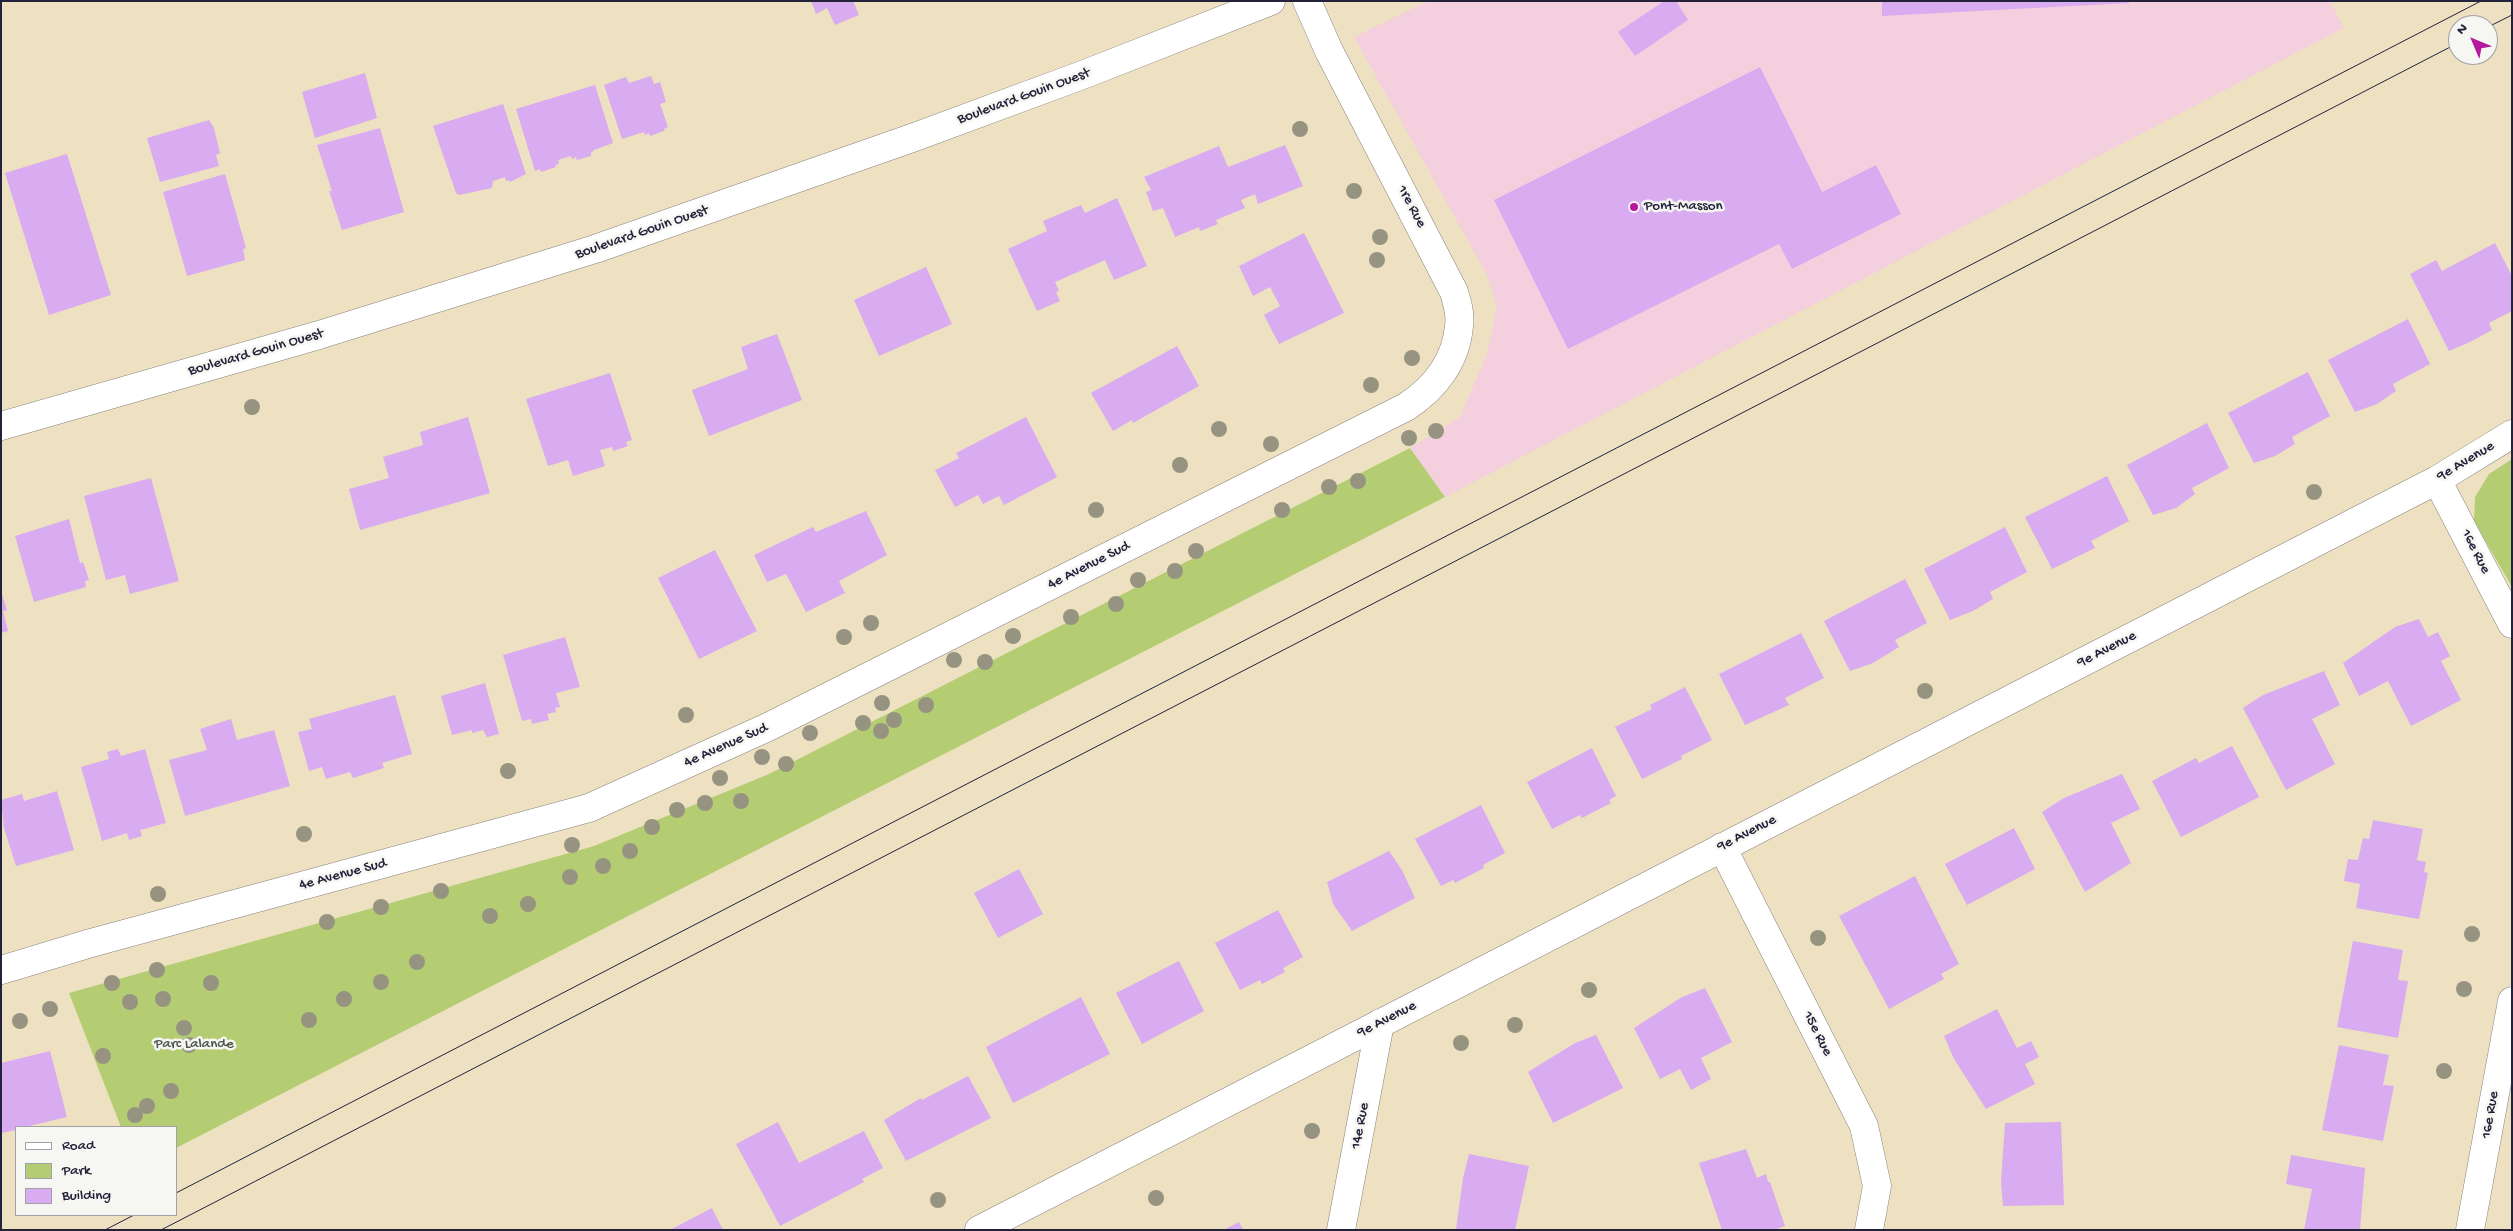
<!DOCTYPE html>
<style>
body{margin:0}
#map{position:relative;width:2513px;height:1231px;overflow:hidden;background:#ede1c1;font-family:"Gochi Hand",sans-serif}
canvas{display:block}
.frame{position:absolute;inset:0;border:2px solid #22223b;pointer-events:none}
.legend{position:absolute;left:15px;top:1126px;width:162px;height:90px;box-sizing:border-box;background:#f6f6f2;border:1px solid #a1a1a9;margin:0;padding:6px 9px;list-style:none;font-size:15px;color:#22223b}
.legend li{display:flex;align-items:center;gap:10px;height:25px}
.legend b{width:25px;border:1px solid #a1a1a9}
.north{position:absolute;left:2448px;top:15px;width:50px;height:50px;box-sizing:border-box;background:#f6f6f2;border:1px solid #a1a1a9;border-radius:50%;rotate:315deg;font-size:14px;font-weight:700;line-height:20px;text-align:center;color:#22223b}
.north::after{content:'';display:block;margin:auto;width:18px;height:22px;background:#b5179e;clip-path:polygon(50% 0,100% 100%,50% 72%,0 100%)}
</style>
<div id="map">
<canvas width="2513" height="1231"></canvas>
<div class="frame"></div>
<ul class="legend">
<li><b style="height:6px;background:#fff"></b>Road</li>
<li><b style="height:14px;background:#b4cd72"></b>Park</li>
<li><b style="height:14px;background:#d9abf0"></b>Building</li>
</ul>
<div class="north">N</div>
</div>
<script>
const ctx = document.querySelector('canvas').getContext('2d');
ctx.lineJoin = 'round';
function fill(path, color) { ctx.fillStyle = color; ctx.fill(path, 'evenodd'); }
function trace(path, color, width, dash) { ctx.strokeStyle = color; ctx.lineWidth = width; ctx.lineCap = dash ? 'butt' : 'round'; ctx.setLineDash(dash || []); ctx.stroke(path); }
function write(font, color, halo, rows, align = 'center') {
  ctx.font = font + ' "Gochi Hand",sans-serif'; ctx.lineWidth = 5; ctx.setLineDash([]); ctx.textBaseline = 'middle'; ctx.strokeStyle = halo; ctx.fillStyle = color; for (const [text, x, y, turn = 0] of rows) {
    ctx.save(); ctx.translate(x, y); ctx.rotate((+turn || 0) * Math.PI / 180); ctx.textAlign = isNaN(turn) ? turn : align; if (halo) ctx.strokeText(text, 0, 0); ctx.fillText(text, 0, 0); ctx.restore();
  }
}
fill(new Path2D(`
 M1428,1H2330L2344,28L1445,497L1410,448L1460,417L1487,354L1497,306L1487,275L1354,37Z`), '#f4cfde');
fill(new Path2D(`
 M1410,448L1445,497L176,1148V1127H121L69,993L594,846L769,774Z
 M2512,459V587L2474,521L2475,497L2489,474Z`), '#b4cd72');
fill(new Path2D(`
 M811,1H853L859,15L835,25L827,8L816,14Z
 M1664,1H1676L1688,20L1635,56L1618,32Z
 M1882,1H2129V3L1882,16Z
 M1760,67L1822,192L1876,165L1901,214L1792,269L1779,244L1568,349L1494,200Z
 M365,73L377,118L315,138L302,92Z
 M651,76L654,84L660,82L666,102L660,104L668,127L664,129V131L650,136L649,133L645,135L644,132L622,139L604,85L626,77L629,83Z
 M595,85L613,143L594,150L591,153V156L577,160L576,157L572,159L571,156L558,160L559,164L555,165L556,167L541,172L540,169L535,171L516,109Z
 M503,104L526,174L510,182L509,180L506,181L505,177L493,181L492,188L459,195L456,193L433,126Z
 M209,120L214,128L220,153L216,155L219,166L160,182L147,138Z
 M380,128L404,212L342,230L329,191H332L317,145Z
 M1285,145L1303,186L1258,204L1255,194L1241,200L1245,208L1216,220L1218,224L1200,231L1199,227L1175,237L1163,208L1153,211L1146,192L1151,190L1144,177L1219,146L1228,167Z
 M67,154L111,295L49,315L5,173Z
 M225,174L246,248L243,249L245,260L187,276L163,192Z
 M1117,198L1147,266L1114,280L1105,260L1055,282L1059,291L1056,292L1060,301L1037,311L1008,249L1047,231L1043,221L1081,205L1085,213Z
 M1304,233L1344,313L1279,344L1264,315L1280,306L1270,287L1253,296L1239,266Z
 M2495,243L2512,276V311L2489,323L2492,330L2470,342L2449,351L2410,274L2436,260L2442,271Z
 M926,267L952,324L879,356L854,300Z
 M2408,319L2430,364L2393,384L2396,391L2377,404L2355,412L2328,360Z
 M777,334L802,400L709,436L692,390L748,369L741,347Z
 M1177,346L1199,386L1133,423L1132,420L1113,431L1091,393Z
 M2308,372L2330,416L2292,437L2295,444L2275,456L2254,463L2228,413Z
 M610,373L632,440L626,442L628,446L613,451L612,447L600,450L605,466L573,476L568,460L548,466L526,399Z
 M468,417L490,493L360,530L349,489L389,478L383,457L423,445L420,432Z
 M1026,417L1057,477L1004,505L999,496L983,504L978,495L955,507L935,470L959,458L956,453Z
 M2207,423L2229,468L2192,488L2195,494L2176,508L2153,515L2127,465Z
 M2107,476L2129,521L2091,541L2095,548L2052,569L2025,517Z
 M151,478L179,581L130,594L125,575L106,580L84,496Z
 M866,511L887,555L839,581L845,593L806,612L786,574L767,582L754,555L813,527L816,532Z
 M69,519L80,563L83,562L89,580L85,581L86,587L34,602L15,536Z
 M2005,527L2027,572L1990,592L1993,599L1973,611L1950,620L1924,569Z
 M715,550L757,631L699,659L658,578Z
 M1905,579L1927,623L1895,640L1899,647L1873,663L1850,671L1824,621Z
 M1,591L7,610L3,611L8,631L1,633Z
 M2419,619L2428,637L2438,632L2450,656L2441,661L2461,700L2411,726L2388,681L2359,696L2343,663L2395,627Z
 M1801,633L1824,678L1785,698L1789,705L1745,725L1719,674Z
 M565,637L580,687L556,693L560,707L555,708L556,712L547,714L549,720L532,724L531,719L522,721L503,655Z
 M2324,671L2340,705L2312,719L2335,764L2286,790L2243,708L2263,695Z
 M485,683L499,734L487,737L483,730L472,733V730L452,735L441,696Z
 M1685,687L1712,740L1681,756L1682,759L1642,779L1615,727L1652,709L1650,705Z
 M395,695L412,754L382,763L384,768L353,778L350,772L326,779L322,767L309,771L298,732L312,729L309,719Z
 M231,719L237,740L274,730L290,786L185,816L169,760L207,750L200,729Z
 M2232,746L2259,797L2181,837L2152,781L2196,758L2199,763Z
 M1592,748L1616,796L1609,800L1611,803L1582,818L1580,815L1552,829L1527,782Z
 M118,749L121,756L145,749L166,823L140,830L142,836L129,840L127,833L102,841L81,767L109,759L107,752Z
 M2122,774L2140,809L2111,823L2131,863L2085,892L2042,812L2064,798Z
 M57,791L74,850L16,866L4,828L1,800L22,794L24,801Z
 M1481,805L1505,853L1483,865L1484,868L1455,883L1453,880L1441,886L1415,839Z
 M2373,820L2423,829L2417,860L2426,862L2424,872L2428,873L2419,919L2356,908L2360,884L2344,881L2348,859L2358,860L2363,838L2369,839Z
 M2014,828L2035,869L1967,905L1945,864Z
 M1389,851L1402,870L1415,898L1352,931L1333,904L1327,882Z
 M1019,869L1043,914L998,938L974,893Z
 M1915,876L1959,964L1941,974L1944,979L1889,1009L1839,916Z
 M1278,910L1303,957L1283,968L1285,972L1262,984L1260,980L1240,990L1215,943Z
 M2353,941L2403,950L2398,980L2408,981L2398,1038L2337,1027Z
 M1179,961L1204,1011L1142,1044L1116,993Z
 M1705,988L1732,1042L1701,1058L1711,1079L1691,1090L1680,1069L1660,1079L1634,1028L1682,997Z
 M1081,997L1110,1054L1013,1103L986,1047Z
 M1997,1009L2017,1048L2031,1041L2039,1057L2025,1064L2035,1084L1986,1109L1954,1059L1944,1036Z
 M1596,1035L1623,1088L1553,1123L1528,1072L1575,1043Z
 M2339,1045L2389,1055L2383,1085L2394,1086L2383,1141L2322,1130Z
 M50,1051L67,1117L25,1127H16V1130L1,1133V1063Z
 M968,1076L991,1118L906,1161L884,1120L921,1098L922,1100Z
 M778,1122L799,1163L864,1131L883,1168L862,1179L864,1182L780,1226L736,1144Z
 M2061,1122L2064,1205L2003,1206L2001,1182L2005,1123Z
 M1746,1149L1757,1178L1766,1174L1768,1182H1770L1785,1226L1773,1230H1722L1699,1163Z
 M1469,1154L1529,1166L1515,1230H1456L1463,1178Z
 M2291,1155L2365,1168L2360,1230H2304L2312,1189L2286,1184Z
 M712,1208L723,1230H670Z
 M1239,1222L1243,1230H1223Z`), '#d9abf0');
const street = new Path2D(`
 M2437,480L2512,624
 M1722,847L1864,1126L1877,1186L1869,1230
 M1,970L91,943L589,808L768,727L1406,407C1435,388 1456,361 1459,326C1461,315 1457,302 1454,292L1329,51L1307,1
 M979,1230L2437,480L2512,434
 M1341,1230L1380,1023
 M2470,1230L2512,1001`);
const secondary = new Path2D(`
 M1,426L319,335L595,249L912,138L1085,74L1271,1`);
trace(street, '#88827e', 29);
trace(secondary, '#88827e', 29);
trace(street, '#fff', 28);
trace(secondary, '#fff', 28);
trace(new Path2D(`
 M2488,27L2512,15
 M176,1193L2481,1
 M105,1230L134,1215
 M161,1230L2458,43`), '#22223b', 1);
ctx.fillStyle = '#969481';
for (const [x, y] of [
 [1300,129],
 [1354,191],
 [1380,237],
 [1377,260],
 [1412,358],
 [1371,385],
 [252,407],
 [1219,429],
 [1436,431],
 [1409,438],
 [1271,444],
 [1180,465],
 [1358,481],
 [1329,487],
 [2314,492],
 [1096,510],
 [1282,510],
 [1196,551],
 [1175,571],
 [1138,580],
 [1116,604],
 [1071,617],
 [871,623],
 [1013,636],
 [844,637],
 [954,660],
 [985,662],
 [1925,691],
 [882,703],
 [926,705],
 [686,715],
 [894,720],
 [863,723],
 [881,731],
 [810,733],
 [762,757],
 [786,764],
 [508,771],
 [720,778],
 [741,801],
 [705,803],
 [677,810],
 [652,827],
 [304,834],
 [572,845],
 [630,851],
 [603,866],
 [570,877],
 [441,891],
 [158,894],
 [528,904],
 [381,907],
 [490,916],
 [327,922],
 [2472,934],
 [1818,938],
 [417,962],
 [157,970],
 [381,982],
 [112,983],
 [211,983],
 [2464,989],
 [1589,990],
 [163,999],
 [344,999],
 [130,1002],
 [50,1009],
 [309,1020],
 [20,1021],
 [1515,1025],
 [184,1028],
 [1461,1043],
 [189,1045],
 [103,1056],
 [2444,1071],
 [171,1091],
 [147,1106],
 [135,1115],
 [1312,1131],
 [1156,1198],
 [938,1200]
]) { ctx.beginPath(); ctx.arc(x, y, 8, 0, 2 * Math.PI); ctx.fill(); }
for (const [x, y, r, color] of [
 [1634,207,5,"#b5179e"]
]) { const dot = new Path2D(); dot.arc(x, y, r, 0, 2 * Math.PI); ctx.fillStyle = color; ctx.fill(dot); trace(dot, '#f6f6f2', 2); }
write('15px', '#22223b', '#f6f6f2', [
 ["Boulevard Gouin Ouest",1024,97,-20],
 ["1re Rue",1411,207,62],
 ["Boulevard Gouin Ouest",642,233,-19],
 ["Boulevard Gouin Ouest",256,353,-16],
 ["9e Avenue",2466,462,-31],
 ["16e Rue",2475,552,63],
 ["4e Avenue Sud",1089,566,-27],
 ["9e Avenue",2107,650,-27],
 ["4e Avenue Sud",726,746,-24],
 ["9e Avenue",1747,834,-27],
 ["4e Avenue Sud",343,875,-15],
 ["9e Avenue",1387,1020,-27],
 ["15e Rue",1817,1034,63],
 ["16e Rue",2491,1115,-80],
 ["14e Rue",1361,1126,-79]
]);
write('15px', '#22223b', '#f6f6f2', [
 ["Pont-Masson",1644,207]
], 'left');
write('15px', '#4e554c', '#f6f6f2', [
 ["Parc Lalande",194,1045]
]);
</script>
